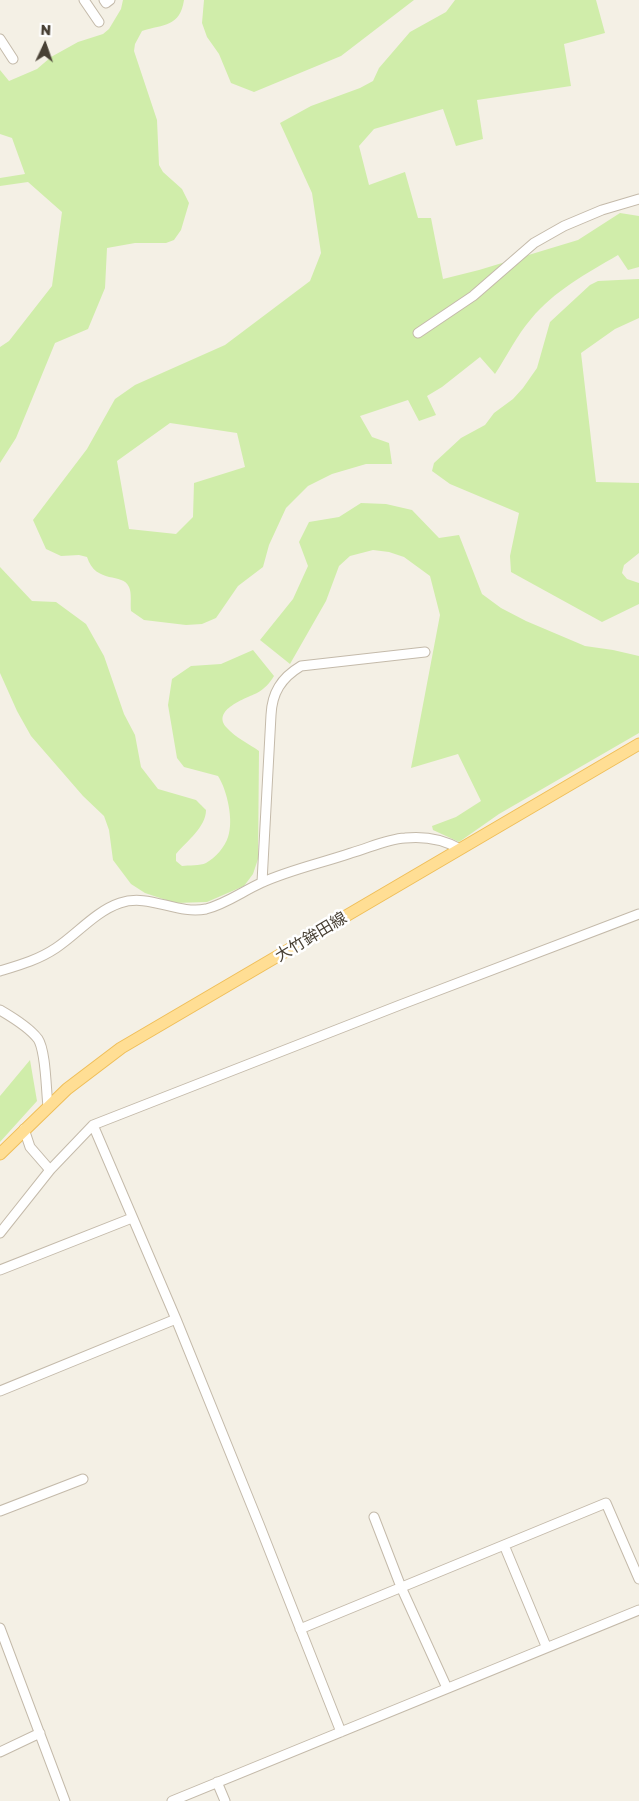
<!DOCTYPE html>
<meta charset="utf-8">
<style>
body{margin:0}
#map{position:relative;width:639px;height:1801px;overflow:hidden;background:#f4f0e5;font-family:"Golos Text",sans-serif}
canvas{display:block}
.north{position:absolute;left:20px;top:20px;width:50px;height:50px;-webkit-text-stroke:4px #fff;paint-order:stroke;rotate:3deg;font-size:14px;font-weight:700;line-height:20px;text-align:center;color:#484034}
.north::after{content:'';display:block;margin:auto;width:18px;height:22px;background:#484034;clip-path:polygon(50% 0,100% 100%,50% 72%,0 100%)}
</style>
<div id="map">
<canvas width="639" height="1801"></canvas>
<div class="north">N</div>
</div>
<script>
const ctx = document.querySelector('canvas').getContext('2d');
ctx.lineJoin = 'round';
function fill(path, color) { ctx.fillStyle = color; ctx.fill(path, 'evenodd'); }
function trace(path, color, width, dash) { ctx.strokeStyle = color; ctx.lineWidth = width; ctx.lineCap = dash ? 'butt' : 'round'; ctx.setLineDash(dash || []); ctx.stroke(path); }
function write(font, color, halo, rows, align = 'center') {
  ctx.font = font + ' "Golos Text","Noto Sans JP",sans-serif'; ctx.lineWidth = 5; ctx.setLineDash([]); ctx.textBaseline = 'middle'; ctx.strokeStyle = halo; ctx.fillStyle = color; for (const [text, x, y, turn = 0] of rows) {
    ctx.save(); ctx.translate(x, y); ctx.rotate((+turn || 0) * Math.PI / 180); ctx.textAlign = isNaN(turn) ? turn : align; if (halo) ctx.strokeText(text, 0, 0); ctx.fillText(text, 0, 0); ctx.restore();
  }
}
fill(new Path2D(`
 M123,0H184C180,27 164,24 142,31L135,44L134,51L157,120L159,165L163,172L182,189L189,203L181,230L174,240L166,243H135L107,248L105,288L88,329L55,343L16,438L0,463V347L9,341L52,286L62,212L28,182L0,186V178L25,174L12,138L0,134V70L9,81L37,69L51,57L78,42L103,34L109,29L121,9Z
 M204,0H414L341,56L254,92L231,83L219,54L207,37L202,23Z
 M455,0H596L605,33L564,44L571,86L477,100L483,139L456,146L443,109L374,129L359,146L369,185L405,172L418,218H431L443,279L479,270L578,240L620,213L639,216V267L628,270L618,255C587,273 554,291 531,319C517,335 507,356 495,374L480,357L442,387L427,396L436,415L419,421L408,400L360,416L372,437L389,443L392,464H366L332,474L308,486L286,508L269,545L263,567L238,586L216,618L202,624L186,625L144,620L131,611C130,604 132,593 129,587C123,572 96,585 87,557L79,555L61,556L46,549L33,520L87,449L115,399L135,385L225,345L310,281L321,253L312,193L280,123L311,106L360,88L373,81L379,68L410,32L446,12ZM170,423L237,433L245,467L194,483L193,517L176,534L129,529L117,461Z
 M639,279V318L615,329L581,353L596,482L639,483V553L624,565L622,573L627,579L639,583V604L602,622L511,572L510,556L519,513L450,484L432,471L434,463L461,438L485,425L494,413L513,399L523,388L537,368L550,322L590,285L598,281Z
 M361,503L386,504L412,510L439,538L459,535L482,594L501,608L526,621L585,646L613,650L639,656V733L499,814L459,842L433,830L432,826L456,817L481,801L458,754L411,768L440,615L430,576L404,557L389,552L373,550L350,556L339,566L326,601L290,664L260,640L293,599L308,566L299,542L309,522L339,517Z
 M0,567L32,601L56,602L86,624L104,656L124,714L135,735L141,767L158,789L196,800L206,810C206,827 187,841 176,854V861L182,866C189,865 200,866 206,863C215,858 225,847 228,837C234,820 227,790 218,776L184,767L177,758L168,705L172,679L191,666L221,664L253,650L274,676C270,683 264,689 257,693C247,698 210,710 227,728C235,737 249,744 259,751L258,859L253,874L244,886L207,902L175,903L145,893L131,884L113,860L109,830L104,816L83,796L31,736L17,711L0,673Z
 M30,1060L37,1101L0,1142V1096Z`), '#d0edaa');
const minor = new Path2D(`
 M84,0L99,22
 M104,0L106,3L110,0
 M0,39L13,59
 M418,333L473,296L534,243L564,226L602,210L639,199
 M262,882L271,715C272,693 281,678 301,666L425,652
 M0,971C20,965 38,960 56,948C77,934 96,911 120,903C149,893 177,915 206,909C226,904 243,891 261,883C289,870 322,863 351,853C369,848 387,839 405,838C425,836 443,839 460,849
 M0,1010C12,1017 29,1027 38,1039C46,1051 46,1090 48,1106
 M93,1125L176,1319L259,1524L341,1732
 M24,1129L30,1147L50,1170
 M0,1233L50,1170L93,1125L400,1005L639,914
 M0,1270L132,1218
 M0,1391L176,1319
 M0,1511L83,1479
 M374,1517L401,1587L447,1688
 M504,1545L546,1646
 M0,1628L65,1801
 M300,1629L606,1503L639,1579
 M0,1752L40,1733
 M217,1782L225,1801
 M172,1801L639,1610`);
const major = new Path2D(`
 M0,1154L67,1089L121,1048L639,744`);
trace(minor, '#c4baaa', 11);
trace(major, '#efbe58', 13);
trace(minor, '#fff', 9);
trace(major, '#ffde94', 11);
write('16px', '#484034', '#fff', [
 ["大竹鉾田線",311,937,-31]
]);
</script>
